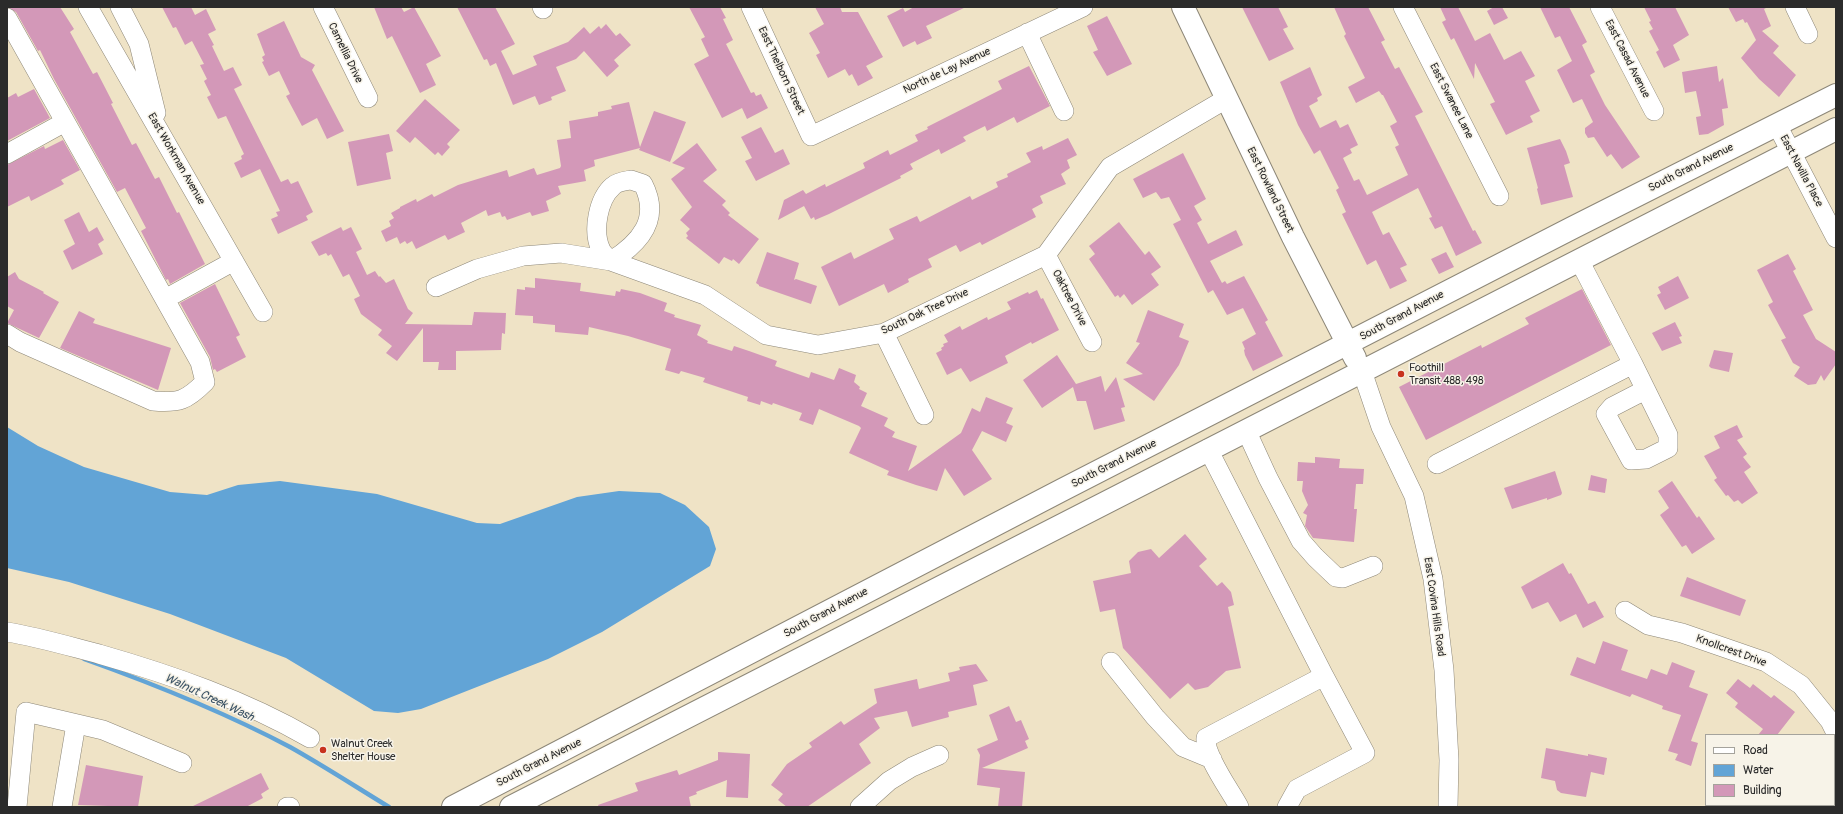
<!DOCTYPE html>
<style>
body{margin:0}
#map{position:relative;width:1843px;height:814px;overflow:hidden;background:#efe3c6;font-family:Pangolin,sans-serif}
canvas{display:block}
.frame{position:absolute;inset:0;border:8px solid #2b2b2b;pointer-events:none}
.legend{position:absolute;left:1705px;top:734px;width:130px;height:72px;box-sizing:border-box;background:#f7f3e8;border:1px solid #a5a39c;margin:0;padding:5px 7px;list-style:none;font-size:12px;color:#2b2b2b}
.legend li{display:flex;align-items:center;gap:8px;height:20px}
.legend b{width:20px;border:1px solid #a5a39c}
</style>
<div id="map">
<canvas width="1843" height="814"></canvas>
<div class="frame"></div>
<ul class="legend">
<li><b style="height:5px;background:#fff"></b>Road</li>
<li><b style="height:11px;background:#62a4d6"></b>Water</li>
<li><b style="height:11px;background:#d398b8"></b>Building</li>
</ul>
</div>
<script>
const ctx = document.querySelector('canvas').getContext('2d');
ctx.lineJoin = 'round';
function fill(path, color) { ctx.fillStyle = color; ctx.fill(path, 'evenodd'); }
function trace(path, color, width, dash) { ctx.strokeStyle = color; ctx.lineWidth = width; ctx.lineCap = dash ? 'butt' : 'round'; ctx.setLineDash(dash || []); ctx.stroke(path); }
function write(font, color, halo, rows, align = 'center') {
  ctx.font = font + ' Pangolin,sans-serif'; ctx.lineWidth = 3; ctx.setLineDash([]); ctx.textBaseline = 'middle'; ctx.strokeStyle = halo; ctx.fillStyle = color; for (const [text, x, y, turn = 0] of rows) {
    ctx.save(); ctx.translate(x, y); ctx.rotate((+turn || 0) * Math.PI / 180); ctx.textAlign = isNaN(turn) ? turn : align; if (halo) ctx.strokeText(text, 0, 0); ctx.fillText(text, 0, 0); ctx.restore();
  }
}
fill(new Path2D(`
 M7,427L38,446L84,467L170,492L207,495L238,485L280,481L377,494L477,523L500,524L577,497L619,491L660,493L685,505L709,527L716,549L710,566L602,632L548,659L421,709L398,713L374,711L286,658L170,614L69,582L7,568Z`), '#62a4d6');
trace(new Path2D(`
 M84,659C154,684 224,712 290,747C324,766 356,787 389,807`), '#62a4d6', 4.5);
fill(new Path2D(`
 M7,7H60L74,29L70,32L93,74L97,72L113,103L111,104L132,145L136,143L155,179L159,177L177,213L179,212L205,264L170,284L168,279L166,280L141,231L146,228L125,188L117,192L54,79L40,50L38,51L16,12Z
 M162,7H191L195,15L206,9L216,30L208,34L214,45L212,46L224,71L233,67L242,85L234,89L281,182L288,179L291,184L298,181L313,212L306,216L308,220L278,234L271,219L278,216L276,212L280,211L260,169L241,178L234,163L242,159L241,156L244,154L226,116L218,119L207,97L211,95L204,81L207,79L200,65L204,64L192,41L185,45L176,27L173,28Z
 M374,7H401L404,12L414,7L441,56L426,64L436,85L420,93L392,36L387,39Z
 M457,7H495L515,44L501,51L513,75L537,65L533,56L568,42L584,27L590,34L599,26L601,29L606,24L616,36L620,33L631,45L614,60L619,66L607,77L584,51L576,59L556,67L566,91L551,97L552,100L539,105L535,96L513,105L496,63L490,66L487,59L484,60Z
 M689,7H720L726,18L723,19L733,40L726,44L751,93L754,92L756,96L761,94L768,108L747,119L742,108L722,118L694,64L709,56L701,39L705,37Z
 M815,7H840L842,12H858L883,57L866,66L873,78L858,86L852,74L849,76L845,69L828,78L816,55L820,53L809,33L824,24Z
 M914,7H966L926,26L932,38L917,45L915,41L903,47L887,16L903,8L905,12Z
 M1242,7H1278L1288,27L1283,29L1294,49L1269,61Z
 M1334,7H1368L1385,40L1381,42L1395,69L1399,67L1423,112L1415,116L1473,231L1475,230L1482,243L1456,256L1442,226L1435,229L1429,218L1432,217L1418,188L1372,212L1383,235L1389,232L1407,265L1400,268L1407,281L1390,289L1376,260L1367,265L1342,214L1346,212L1336,190L1339,188L1320,150L1314,154L1298,125L1280,82L1310,67L1322,95L1317,98L1318,101L1309,106L1320,128L1336,120L1340,128L1348,124L1358,145L1350,149L1352,153L1343,158L1354,181L1359,179L1367,195L1408,175L1395,147L1399,145L1390,126L1397,122L1383,95H1382L1379,91L1356,103L1348,87L1365,78L1344,36L1346,34Z
 M1440,7H1458L1475,41L1490,33L1504,60L1521,51L1535,76L1525,81L1540,111L1530,116L1533,122L1506,135L1490,104L1495,102L1475,63L1474,79L1454,38L1451,40L1442,22L1446,20Z
 M1494,7H1502L1508,18L1494,25L1487,11Z
 M1540,7H1569L1587,42L1582,45L1595,72L1590,75L1605,105L1640,157L1622,169L1611,154L1607,157L1594,137L1588,138L1585,133V128L1593,122L1582,99L1573,103L1557,70L1572,61L1560,36L1555,38Z
 M1644,7H1675L1689,35L1673,45L1680,60L1664,68L1656,52L1659,50L1649,31L1653,29L1649,22L1651,21Z
 M1728,7H1768L1764,9L1771,26L1762,31L1779,46L1773,53L1796,75L1779,97L1759,79L1741,58L1756,40L1747,22L1745,23L1743,19L1736,22Z
 M1107,16L1132,64L1107,76L1093,52L1098,50L1087,26Z
 M284,21L301,57L315,65L312,70L344,131L327,139L317,118L302,126L286,96L290,94L279,71L269,76L262,62L264,61L262,57L265,55L257,34Z
 M1029,66L1050,106L1017,123L1014,117L987,131L985,126L963,137L966,141L941,154L939,149L910,164L913,169L900,176L901,178L829,214L815,220L814,217L811,219L804,206L778,220L784,200L803,190L806,194L825,184L826,187L865,168L863,163L888,150L890,155L918,141L915,135L928,129L927,127L1002,89L998,81Z
 M1717,66L1719,82L1723,78L1728,108L1722,109L1724,125L1708,134L1699,135L1696,117L1701,116L1696,91L1685,93L1682,72Z
 M34,89L50,118L7,141V98L16,93L18,97Z
 M425,99L460,130L447,144L450,147L442,156L438,152L435,155L415,137L410,143L396,131Z
 M629,102L640,147L654,111L686,122L670,162L639,150L640,148L594,160L595,166L584,170L586,181L558,186L561,194L546,201L549,211L532,216L530,212L507,220L505,216L502,217L500,212L488,216L486,210L461,223L465,232L448,240L445,235L416,249L412,241L407,244L405,241L400,244L397,237L386,242L381,231L391,226L389,221L394,218L391,213L400,208V207L416,199L417,202L432,194L434,197L458,185L507,170L509,177L534,168L537,175L560,168L561,166L557,140L571,138L569,121L598,116V112L612,109L611,106Z
 M761,127L775,153L783,149L790,164L756,181L745,161L752,158L741,137Z
 M389,134L393,151L386,153L391,179L357,186L348,142Z
 M1068,138L1077,155L1067,160L1070,168L1061,174L1066,184L1040,196L1043,203L1032,209L1036,217L982,245L980,242L960,252L956,245L928,259L932,267L908,279L909,282L888,293L884,284L839,306L821,267L851,252L854,259L894,239L889,229L917,216L920,222L970,196L972,200L998,187L996,182L1008,177L1007,174L1031,162L1026,153L1042,146L1043,150Z
 M1560,139L1566,151L1570,163L1564,165L1573,197L1541,205L1537,189L1538,188L1527,148Z
 M63,140L80,170L61,180L64,184L31,201L29,196L7,207V165L44,146L45,149Z
 M697,143L717,170L703,181L726,201L722,205L730,213L728,215L759,239L739,264L733,259L732,261L724,257L719,264L686,238L688,236L686,233L690,229L680,220L692,207L671,179L685,168L672,163Z
 M1183,153L1206,199L1194,206L1202,220L1197,223L1208,244L1236,230L1243,245L1210,261L1222,283L1225,281L1227,284L1244,276L1268,320L1265,322L1283,356L1253,371L1245,355L1244,350L1245,349L1242,342L1256,334L1243,308L1227,315L1213,290L1208,293L1173,224L1181,220L1169,197L1161,199L1156,192L1143,198L1133,179Z
 M79,212L89,232L97,227L104,240L98,244L103,254L72,270L63,251L75,244L64,220Z
 M1119,222L1145,255L1149,251L1161,267L1151,274L1159,285L1132,305L1124,294L1120,298L1118,295L1115,297L1089,259L1095,254L1089,246Z
 M341,227L343,231L351,227L362,249L356,252L367,275L375,271L379,277L380,276L386,283L394,279L408,309L413,313L405,324L472,325L474,312L506,313L505,334L502,333L501,350L456,351V370H438L439,362H423V328L397,361L386,353L392,346L378,335L382,330L361,314L354,299L360,296L349,274L343,277L331,254L328,256L326,253L319,256L311,242Z
 M767,252L799,263L794,280L796,279L817,286L811,304L759,286V285L756,283Z
 M1446,252L1454,267L1439,274L1431,259Z
 M1788,254L1796,269L1793,271L1813,310L1803,315L1816,339L1836,352V364L1824,381L1821,375L1816,384L1808,385L1794,376L1800,367L1793,363L1781,340L1786,338L1768,305L1773,302L1757,270Z
 M15,272L19,279L44,292L43,293L59,302L39,338L7,323L14,310L7,306V277Z
 M1678,276L1689,298L1665,310L1657,295L1661,293L1658,287Z
 M535,278L581,283L580,291L615,296L616,291L620,292L621,289L640,293L667,303L664,311L675,315L674,317L701,325L697,335L708,341L707,343L732,351L734,346L749,351L777,361L775,366L809,378L811,372L834,380L839,368L856,375L854,382L860,387L859,389L867,393L861,406L888,418L884,426L895,432L892,437L917,446L908,471L961,433L972,408L980,412L986,397L1013,408L1006,423L1013,426L1006,442L982,431L972,450L992,479L964,496L945,468L937,491L916,485L887,475L889,471L849,453L861,428L859,426L819,409L813,425L799,420L802,413L773,403L772,405L761,401L760,405L747,401L748,397L703,382L705,378L681,371L679,374L665,370L671,349L628,336L589,327L588,335L555,332V325L533,323V316L515,315L517,289L525,290V287L535,288Z
 M215,284L240,335L236,337L246,357L217,372L215,369L213,370L210,357L180,303Z
 M1582,289L1611,345L1426,440L1399,387L1481,345L1482,348L1529,324L1525,318Z
 M1037,290L1041,299L1043,298L1059,330L1032,344L1031,342L1005,356L1008,363L970,382L961,368L947,375L936,353L942,350L941,348L944,346L943,344L948,342L944,335L960,326L962,330L987,317L988,320L1011,309L1007,302L1028,292L1029,294Z
 M1148,310L1184,324L1179,337L1189,341L1179,365L1154,401L1123,379L1143,374L1126,363L1140,343L1136,342Z
 M79,311L95,319L93,323L171,348L158,390L60,348Z
 M1675,322L1682,336L1679,337L1682,343L1662,351L1652,333Z
 M1714,350L1733,353L1729,372L1711,368L1709,366Z
 M1057,355L1076,384L1101,376L1105,392L1116,377L1125,407L1121,408L1125,421L1094,430L1086,401H1077L1073,387L1042,408L1023,380Z
 M1737,425L1743,437L1737,440L1747,454L1743,457L1751,467L1744,472L1758,493L1742,504L1738,500L1734,502L1728,495L1726,496L1714,480L1717,478L1704,456L1720,448L1714,436Z
 M1315,457L1340,459L1339,468L1364,469L1363,484H1356L1354,509H1357L1354,542L1313,538L1305,526L1307,515L1303,513L1308,505L1302,491L1303,481H1297L1298,462L1315,463Z
 M1555,471L1562,493L1561,495L1547,500V498L1512,509L1504,488Z
 M1591,475L1607,479L1605,493L1588,490Z
 M1672,481L1697,518L1699,516L1715,539L1692,554L1686,545L1682,547L1660,515L1669,508L1658,491Z
 M1185,534L1207,559L1199,566L1217,586L1222,582L1231,592L1234,605L1228,607L1241,668L1226,671L1208,687L1195,690L1188,683L1170,699L1123,648L1115,609L1100,612L1093,581L1131,573L1129,561L1138,552L1151,549L1159,558Z
 M1563,563L1569,574L1571,573L1588,604L1595,601L1604,617L1583,628L1576,614L1560,622L1548,602L1532,609L1521,587Z
 M1687,577L1746,600L1740,616L1680,596Z
 M1603,641L1628,650L1621,670L1647,679L1651,669L1667,675L1672,662L1695,671L1689,687L1708,694L1691,741L1698,743L1691,766L1675,760L1678,754L1668,751L1681,715L1662,709L1663,706L1632,694L1630,697L1570,675L1577,657L1595,664Z
 M976,664L988,681L973,685L977,705L948,712L949,717L912,727L907,711L874,718L880,728L859,744L871,763L807,807H787L778,800L783,794L771,785L787,764L812,747L809,743L831,728L841,721L844,725L877,703L874,689L917,679L919,689L950,681L948,673L960,670L959,667Z
 M1738,679L1750,688L1753,684L1771,698L1774,695L1795,712L1777,735H1758L1763,729L1735,707L1738,703L1726,693Z
 M1009,706L1016,722L1021,720L1029,739L1025,741L1028,748L982,768L1025,772L1022,807H998L1000,788L977,785L980,755L977,749L998,740L989,715Z
 M1546,748L1588,756V754L1607,758L1604,775L1591,772L1586,797L1561,793L1557,790L1555,781L1541,778Z
 M718,752L750,754L748,798L726,797L727,780L696,792L697,794L689,797L691,807H599L598,805L638,791L635,783L677,770L679,775L718,760Z
 M86,765L143,776L138,807L78,805Z
 M261,773L269,789L261,794L263,798L246,807H191Z`), '#d398b8');
const minor = new Path2D(`
 M88,7L263,312
 M120,7L139,44L156,113
 M323,7L368,98
 M542,7L543,9
 M751,7L811,136L1083,7
 M1403,7L1499,196
 M1600,7L1654,111
 M1795,7L1808,34
 M7,18L200,362L205,382C186,401 179,403 153,401L20,342L7,334
 M1027,33L1064,111
 M1777,125L1836,238
 M7,154L65,122
 M631,180L643,184C661,219 640,243 611,261C608,258 603,254 601,250C592,231 598,199 613,186C617,182 625,181 631,180Z
 M1046,255L1092,342
 M436,287L477,269L523,256L561,253L611,261L705,295L766,335L818,345L884,333L1046,255L1110,167L1226,99
 M165,299L234,261
 M884,333L924,415
 M1633,364L1668,435V448L1646,459L1631,460L1606,414L1612,407L1645,390
 M1362,371L1381,427L1414,496L1433,579L1444,670L1449,760L1448,807
 M1246,430L1268,478L1301,541L1315,557L1336,577L1343,578L1373,566
 M1208,449L1324,676
 M1437,464L1633,364L1579,260
 M1625,611L1648,625L1682,633L1766,662L1801,685L1830,721L1836,733
 M7,632C38,637 68,646 99,654C172,675 244,700 310,738
 M1111,662L1155,717L1183,747L1212,759
 M17,807L26,712L103,730L182,763
 M62,807L76,724
 M287,807H290
 M860,807L889,781L912,767L939,755
 M1239,807C1230,790 1204,755 1206,738L1324,676L1365,753L1297,789L1287,807`);
const major = new Path2D(`
 M1183,7L1293,237L1355,358
 M453,807L1062,490L1572,228L1836,95
 M511,807L1836,129`);
trace(minor, '#8d8778', 20);
trace(major, '#8d8778', 24);
trace(minor, '#fff', 19);
trace(major, '#fff', 22);
for (const [x, y, r, color] of [
 [1401,374,4,"#c8321e"],
 [323,750,4,"#c8321e"]
]) { const dot = new Path2D(); dot.arc(x, y, r, 0, 2 * Math.PI); ctx.fillStyle = color; ctx.fill(dot); trace(dot, '#f7f3e8', 1.5); }
write('11px', '#2b2b2b', '#f7f3e8', [
 ["Camellia Drive",345,53,64],
 ["East Casad Avenue",1627,59,63],
 ["East Thelborn Street",781,71,65],
 ["North de Lay Avenue",947,71,-25],
 ["East Swanee Lane",1451,101,63],
 ["East Workman Avenue",176,159,60],
 ["South Grand Avenue",1691,168,-27],
 ["East Navilla Place",1801,171,62],
 ["East Rowland Street",1270,190,64],
 ["Oaktree Drive",1069,298,62],
 ["South Oak Tree Drive",925,312,-25],
 ["South Grand Avenue",1402,316,-28],
 ["South Grand Avenue",1114,464,-27],
 ["East Covina Hills Road",1434,607,82],
 ["South Grand Avenue",826,613,-28],
 ["Knollcrest Drive",1731,651,20],
 ["South Grand Avenue",539,763,-27]
]);
write('11px', '#2b2b2b', '#f7f3e8', [
 ["Foothill",1409,368],
 ["Transit 488, 498",1409,381],
 ["Walnut Creek",331,744],
 ["Shelter House",331,757]
], 'left');
write('italic 12px', '#3e5567', '#f7f3e8', [
 ["Walnut Creek Wash",209,698,25]
]);
</script>
